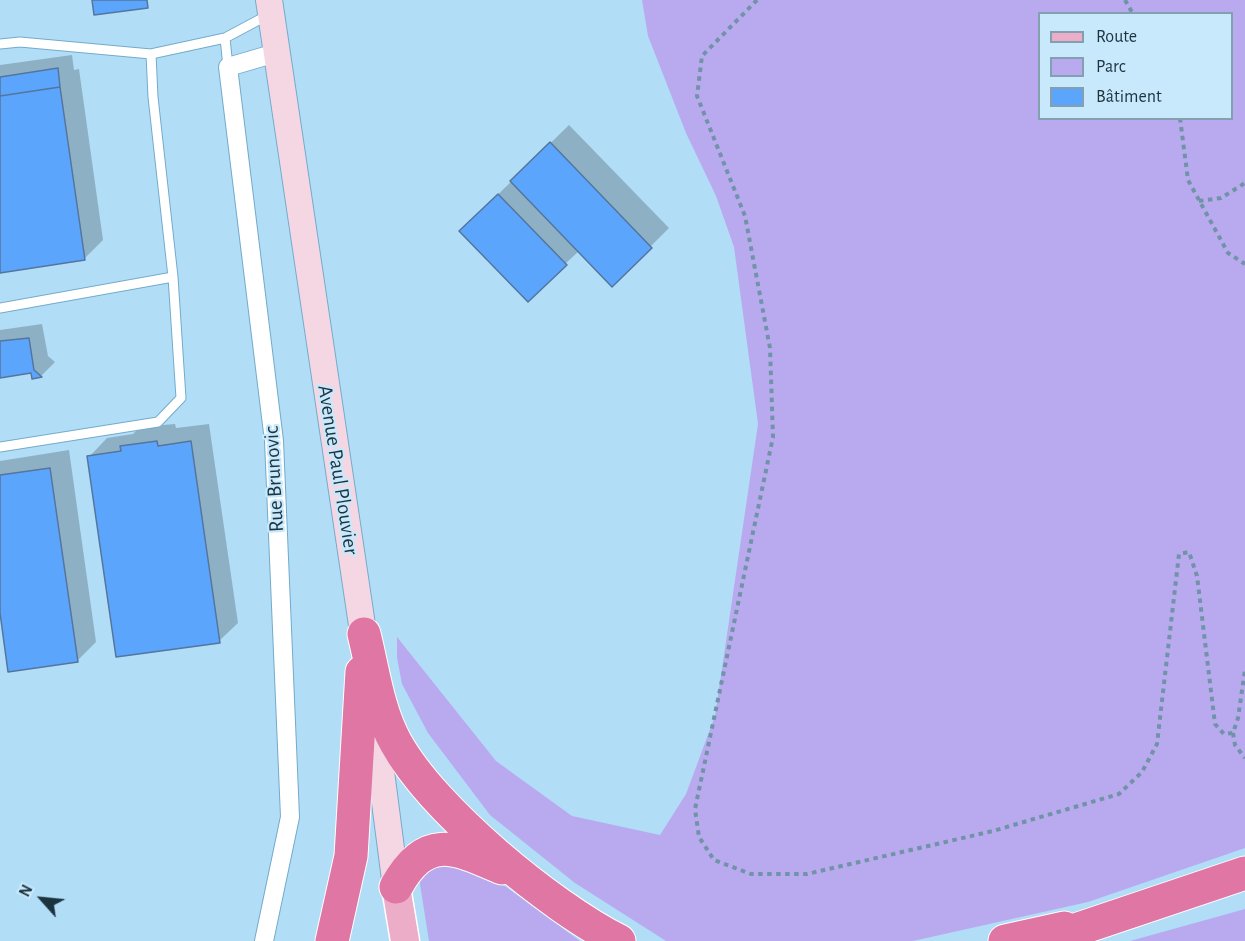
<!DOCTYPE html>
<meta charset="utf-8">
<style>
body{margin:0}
#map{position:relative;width:1245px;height:941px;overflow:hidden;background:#b1ddf7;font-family:"Alegreya Sans",sans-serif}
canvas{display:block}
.legend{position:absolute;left:1038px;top:12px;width:195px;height:108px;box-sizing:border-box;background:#c8e9fc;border:2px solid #83a0b1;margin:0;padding:8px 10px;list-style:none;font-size:18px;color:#1c3340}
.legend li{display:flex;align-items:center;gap:12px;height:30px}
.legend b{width:30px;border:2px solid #83a0b1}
.north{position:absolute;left:12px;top:869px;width:60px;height:60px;-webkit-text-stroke:4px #c8e9fc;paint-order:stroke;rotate:297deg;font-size:16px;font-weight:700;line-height:24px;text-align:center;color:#1c3340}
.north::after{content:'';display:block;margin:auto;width:21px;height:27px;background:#1c3340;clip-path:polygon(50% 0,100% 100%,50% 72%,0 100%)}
</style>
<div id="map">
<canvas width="1245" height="941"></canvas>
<ul class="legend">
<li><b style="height:8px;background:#ecadc8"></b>Route</li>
<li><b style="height:16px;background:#b9aaef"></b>Parc</li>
<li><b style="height:16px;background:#5ca5fc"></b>Bâtiment</li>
</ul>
<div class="north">N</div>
</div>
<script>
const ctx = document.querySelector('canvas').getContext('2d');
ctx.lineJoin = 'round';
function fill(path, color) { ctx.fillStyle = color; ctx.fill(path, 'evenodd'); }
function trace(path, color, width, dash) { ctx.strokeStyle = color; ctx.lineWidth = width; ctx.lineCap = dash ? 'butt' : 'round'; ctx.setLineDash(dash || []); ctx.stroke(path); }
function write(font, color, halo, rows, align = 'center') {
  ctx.font = font + ' "Alegreya Sans",sans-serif'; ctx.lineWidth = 4.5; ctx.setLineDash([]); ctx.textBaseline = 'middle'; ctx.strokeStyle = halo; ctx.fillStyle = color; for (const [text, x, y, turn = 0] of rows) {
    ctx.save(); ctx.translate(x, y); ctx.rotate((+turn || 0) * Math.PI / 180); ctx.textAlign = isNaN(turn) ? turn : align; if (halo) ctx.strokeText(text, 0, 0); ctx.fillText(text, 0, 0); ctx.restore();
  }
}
fill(new Path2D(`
 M642,0H1245V848L1088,902L913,941H666L575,883L490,815L428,733L402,684L397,658V637L496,761L572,816L660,835L686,794L715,716L758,424L734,247L716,196L686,133L648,36ZM1040,14H1232V118H1040Z
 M440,859L494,878L580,941H429L419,878Z
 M1245,909V941H1130Z`), '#b9aaef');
fill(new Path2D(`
 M72,55L74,70L79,69L103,240L85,258L0,272V65Z
 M569,125L669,228L612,285L579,251L565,264L475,217Z
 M42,324L48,356L55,362L41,376L34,377L32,371L0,376V330Z
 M175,424L176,428L209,424L238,623L219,641L89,457L107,438L133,434L140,427Z
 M69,450L96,642L78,660L0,602V461Z`), '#0003');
const building = new Path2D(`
 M92,0H147L148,8L94,15Z
 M58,68L60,87L0,96V77Z
 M60,87L85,260L0,273V96Z
 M550,142L652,248L612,287L510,181Z
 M498,194L567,265L528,302L459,231Z
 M29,338L34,370L42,377L32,379L31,373L0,378V341Z
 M157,441L158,446L191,441L220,643L116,657L87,456L121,451L120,446Z
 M50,468L78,662L8,672L0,613V475Z`);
fill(building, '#5ca5fc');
trace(building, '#54759d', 1.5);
const lane = new Path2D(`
 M225,38L228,67
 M0,44L20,42L151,54L153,97L173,277L181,398L158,422L0,447
 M151,54L225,38L268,15
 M0,308L173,277`);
const street = new Path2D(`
 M264,941L290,817L274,441L228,67L276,53`);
const secondary = new Path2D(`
 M269,0L366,652
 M373,710L396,887`);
const primary = new Path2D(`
 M396,887L405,941`);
const highway = new Path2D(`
 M364,634C373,670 378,711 396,743C433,810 551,907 619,941
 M396,887C426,833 454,847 502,868
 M332,941L351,856L362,672
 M1005,941L1064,928
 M1043,941L1245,873`);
trace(lane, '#74abca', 11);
trace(street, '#74abca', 20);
trace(secondary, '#74abca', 28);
trace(primary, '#fff', 31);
trace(highway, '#fff', 35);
trace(new Path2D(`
 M757,0L702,56L697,96L745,216L770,348L773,437L695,809L699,837L714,860L751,874H807L993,831L1119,794L1142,772L1157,744L1179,554L1189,552L1197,576L1215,724L1224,734L1233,733L1238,718L1245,670
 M1125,0L1133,14
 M1180,118L1188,180L1228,253L1245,264
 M1199,201L1221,198L1245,183
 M1233,733L1235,745L1245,758`), '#7093a7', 4, [4.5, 4.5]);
trace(lane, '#fff', 9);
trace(street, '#fff', 18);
trace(secondary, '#f5d6e3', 26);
trace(primary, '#ecadc8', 28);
trace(highway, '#df76a3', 33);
write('21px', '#1c3340', '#c8e9fc', [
 ["Avenue Paul Plouvier",338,470,81],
 ["Rue Brunovic",274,479,-93]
]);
</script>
